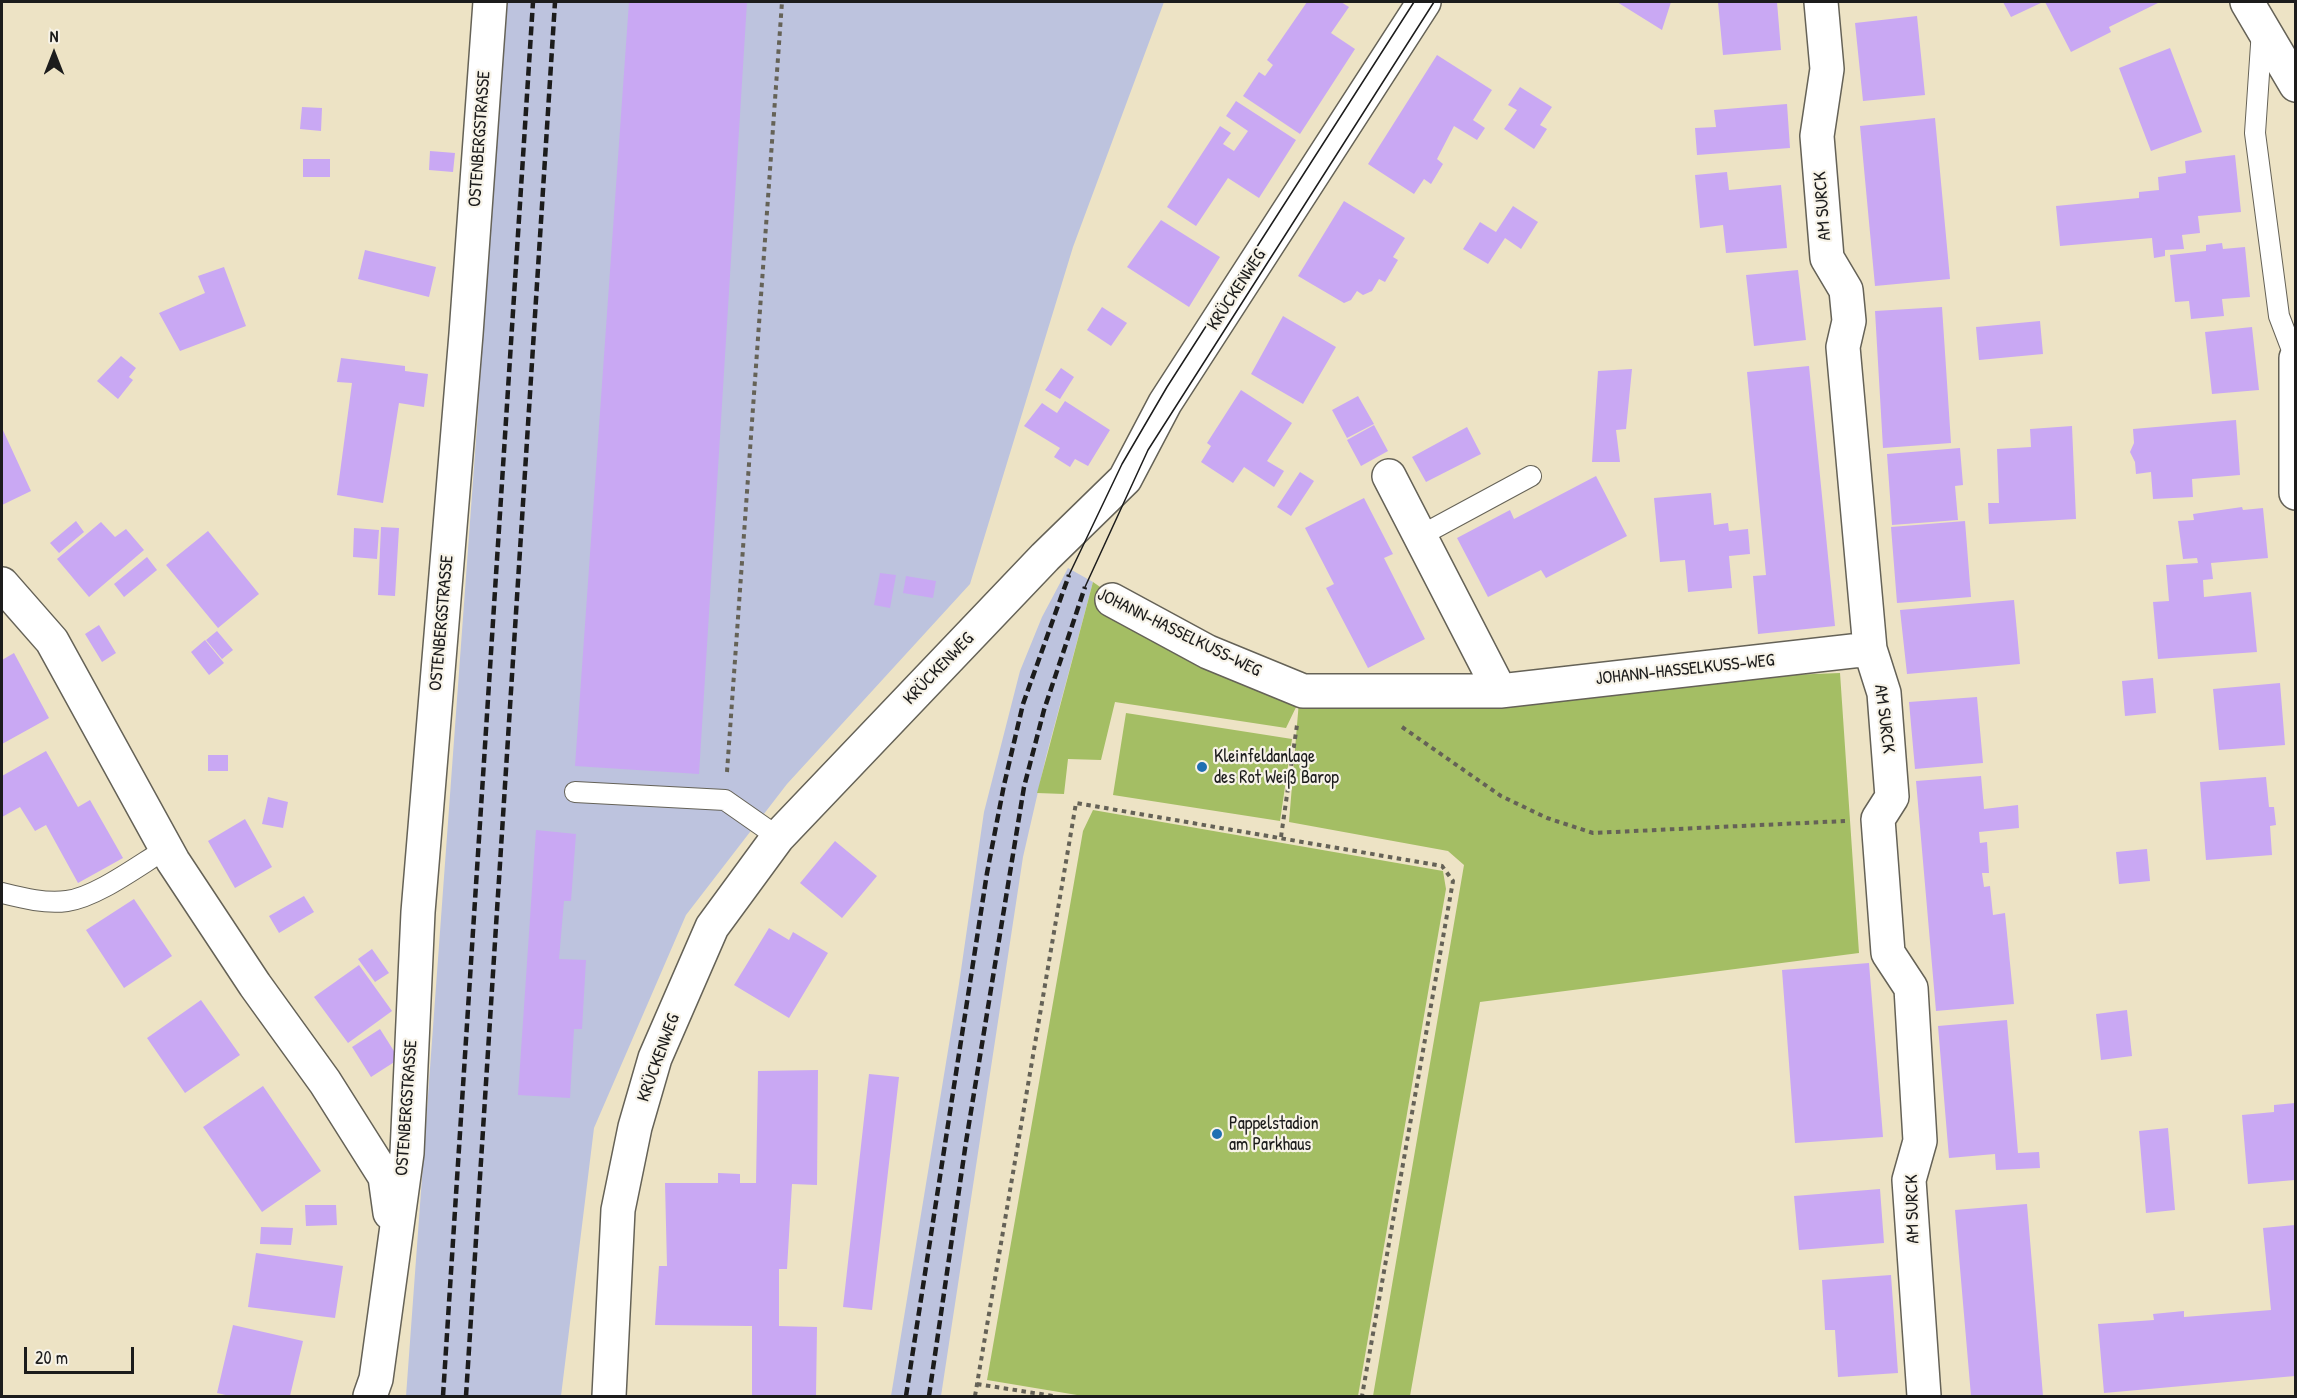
<!DOCTYPE html>
<meta charset="utf-8">
<style>
body{margin:0}
#map{position:relative;width:2297px;height:1398px;overflow:hidden;background:#ede3c5;font-family:"Patrick Hand",sans-serif}
canvas{display:block}
.frame{position:absolute;inset:0;border:3px solid #1c1c1c;pointer-events:none}
.north{position:absolute;left:24px;top:24px;width:60px;height:60px;-webkit-text-stroke:4px #f7f3e8;paint-order:stroke;rotate:0deg;font-size:16px;font-weight:700;line-height:24px;text-align:center;color:#1c1c1c}
.north::after{content:'';display:block;margin:auto;width:21px;height:27px;background:#1c1c1c;clip-path:polygon(50% 0,100% 100%,50% 72%,0 100%)}
.scale{position:absolute;left:24px;top:1347px;width:110px;height:27px;box-sizing:border-box;border:3px solid #1c1c1c;border-top:0;padding-left:8px;font-size:18px;line-height:21px;white-space:nowrap;color:#1c1c1c;-webkit-text-stroke:4px #f7f3e8;paint-order:stroke}
</style>
<div id="map">
<canvas width="2297" height="1398"></canvas>
<div class="frame"></div>
<div class="north">N</div>
<div class="scale">20 m</div>
</div>
<script>
const ctx = document.querySelector('canvas').getContext('2d');
ctx.lineJoin = 'round';
function fill(path, color) { ctx.fillStyle = color; ctx.fill(path, 'evenodd'); }
function trace(path, color, width, dash) { ctx.strokeStyle = color; ctx.lineWidth = width; ctx.lineCap = dash ? 'butt' : 'round'; ctx.setLineDash(dash || []); ctx.stroke(path); }
function write(font, color, halo, rows, align = 'center') {
  ctx.font = font + ' "Patrick Hand",sans-serif'; ctx.lineWidth = 4.5; ctx.setLineDash([]); ctx.textBaseline = 'middle'; ctx.strokeStyle = halo; ctx.fillStyle = color; for (const [text, x, y, turn = 0] of rows) {
    ctx.save(); ctx.translate(x, y); ctx.rotate((+turn || 0) * Math.PI / 180); ctx.textAlign = isNaN(turn) ? turn : align; if (halo) ctx.strokeText(text, 0, 0); ctx.fillText(text, 0, 0); ctx.restore();
  }
}
fill(new Path2D(`
 M503,2H1164L1073,247L970,584L787,784L686,915L594,1128L561,1396H406L477,426Z
 M1068,568L1093,582L1046,757L1023,857L941,1396H891L959,984L984,812L1020,671L1042,617Z`), '#bdc3de');
fill(new Path2D(`
 M1093,582L1146,619L1352,692L1840,673L1859,953L1480,1002L1410,1396H1373L1464,865L1448,851L1289,822L1299,701L1286,728L1115,702L1101,760L1068,759L1064,794L1037,793Z
 M1126,713L1292,739L1280,821L1113,795Z
 M1093,810L1443,871L1446,889L1358,1396H1083L987,1380L1083,831Z`), '#a4be64');
fill(new Path2D(`
 M629,2H747L699,774L575,766Z
 M1307,2H1341L1349,7L1331,33L1355,49L1300,134L1243,96L1259,72L1265,76L1273,65L1267,60Z
 M1617,2H1671L1662,30Z
 M1718,2H1777L1781,50L1723,55Z
 M2003,2H2043L2011,17Z
 M2045,2H2160L2109,27L2111,32L2071,52Z
 M1917,16L1925,95L1863,101L1855,23Z
 M2170,48L2202,132L2151,151L2119,68Z
 M1437,55L1492,90L1473,120L1485,128L1477,140L1454,126L1437,159L1443,164L1431,184L1424,179L1414,194L1368,164Z
 M1520,87L1552,107L1540,125L1547,129L1534,149L1504,129L1517,110L1508,105Z
 M1236,101L1296,140L1259,198L1228,178L1196,226L1167,207L1220,126L1231,133L1223,144L1234,151L1248,131L1226,116Z
 M1787,104L1790,148L1697,155L1695,128L1716,127L1714,110Z
 M302,107L322,108L321,131L300,129Z
 M1935,118L1950,279L1875,286L1860,126Z
 M430,151L455,153L453,172L429,170Z
 M2235,155L2241,212L2198,216L2200,233L2182,235L2184,249L2165,250V256L2154,258L2152,238L2060,246L2056,206L2139,198V192L2159,190L2158,177L2186,173L2185,161Z
 M303,159H330V177H303Z
 M1727,172L1729,190L1781,185L1787,248L1726,253L1723,225L1700,228L1695,175Z
 M1344,201L1405,238L1393,257L1398,260L1385,282L1379,279L1372,291L1363,295L1357,291L1351,300L1344,303L1298,276Z
 M1513,206L1538,222L1521,249L1505,238L1488,264L1463,249L1480,222L1496,232Z
 M1161,220L1220,257L1189,307L1127,267Z
 M2222,243L2223,249L2245,247L2250,297L2222,299L2224,316L2191,319L2189,301L2175,302L2170,255L2206,251V245Z
 M365,250L436,267L429,297L358,279Z
 M224,267L246,326L180,351L159,313L205,293L198,276Z
 M1798,270L1806,340L1754,346L1746,275Z
 M1102,307L1127,323L1111,346L1087,330Z
 M1942,307L1951,443L1883,448L1875,311Z
 M1283,316L1336,347L1303,404L1251,374Z
 M2040,321L2043,354L1979,360L1976,327Z
 M2252,327L2259,390L2212,394L2205,332Z
 M121,356L136,368L129,377L133,380L118,399L97,381Z
 M341,358L405,366V371L428,374L424,407L399,403L383,503L337,495L352,383L337,382Z
 M1809,366L1835,626L1758,634L1753,576L1766,575L1747,372Z
 M1061,368L1074,377L1060,399L1045,390Z
 M1632,369L1626,429L1616,430L1620,462H1592L1598,371Z
 M1241,390L1292,423L1267,461L1284,471L1274,487L1244,467L1233,483L1201,462L1211,446L1207,443Z
 M1358,396L1374,424L1347,438L1332,410Z
 M1065,401L1110,430L1088,466L1075,459L1070,467L1054,457L1060,448L1024,426L1042,403L1057,413Z
 M2236,420L2240,475L2192,479L2193,497L2153,499L2151,472L2136,474L2135,462L2130,452L2134,443L2133,429Z
 M1374,425L1388,451L1361,466L1347,440Z
 M2072,426L2076,519L1989,524L1988,503H1999L1997,449L2031,447L2030,429Z
 M1467,427L1481,454L1426,482L1412,457Z
 M2,428L31,491L2,505Z
 M1960,448L1963,485L1955,486L1958,520L1892,525L1887,454Z
 M1300,472L1314,481L1291,516L1277,507Z
 M1596,476L1627,536L1546,578L1541,570L1488,597L1457,538L1510,510L1514,519Z
 M1711,493L1714,525L1728,523L1729,531L1748,529L1750,554L1729,556L1732,588L1688,592L1685,560L1660,562L1654,498Z
 M1364,498L1393,554L1384,558L1425,639L1368,668L1326,588L1334,584L1305,528Z
 M2242,507L2243,510L2263,508L2268,558L2211,563L2213,579L2203,580L2204,597L2251,592L2257,652L2158,659L2153,602L2169,601L2166,565L2198,563L2197,558L2183,559L2178,521L2194,520L2193,514Z
 M76,521L84,532L59,553L50,543Z
 M1965,521L1971,597L1897,603L1891,527Z
 M101,522L115,537L126,529L144,550L89,597L57,559Z
 M381,527L399,528L395,596L378,595Z
 M354,528L379,530L377,559L353,557Z
 M208,531L259,594L218,628L166,565Z
 M147,557L157,570L124,597L114,584Z
 M880,573L896,575L890,608L874,605Z
 M906,576L936,581L933,598L903,593Z
 M2014,600L2020,664L1907,674L1900,610Z
 M99,625L116,653L102,662L85,634Z
 M217,631L233,650L222,659L206,640Z
 M205,640L224,663L209,675L191,652Z
 M14,653L49,718L2,744V660Z
 M2153,678L2156,713L2125,716L2122,681Z
 M2280,683L2285,745L2219,750L2213,689Z
 M1977,697L1983,763L1915,769L1909,702Z
 M46,751L78,807L90,800L123,858L78,883L46,825L35,831L20,807L2,817V776Z
 M208,755H228V771H208Z
 M1981,776L1984,809L2018,805L2019,828L1979,832L1980,843L1987,842L1989,873H1982L1984,887L1990,886L1993,915L2005,913L2014,1004L1936,1011L1916,781Z
 M2266,777L2269,807H2274L2276,825L2270,826L2272,855L2206,860L2200,782Z
 M268,797L288,802L283,828L262,824Z
 M245,819L272,867L235,888L208,841Z
 M536,830L576,834L571,901H564L559,959L586,960L582,1029H574L570,1098L518,1095Z
 M835,841L877,876L842,918L800,883Z
 M2147,849L2150,881L2119,884L2116,852Z
 M304,896L314,912L279,933L269,916Z
 M134,899L172,956L124,988L86,930Z
 M769,928L789,940L793,932L828,953L789,1018L734,985Z
 M372,949L389,973L375,982L358,959Z
 M1869,963L1883,1137L1795,1143L1782,970Z
 M359,965L392,1011L348,1043L314,997Z
 M201,1000L240,1055L185,1093L147,1038Z
 M2127,1010L2132,1056L2101,1060L2096,1014Z
 M2007,1020L2018,1153L2039,1152L2040,1168L1996,1170L1995,1154L1949,1158L1938,1026Z
 M380,1029L399,1059L371,1077L352,1047Z
 M818,1070L817,1185L792,1184L787,1269H779V1326L817,1327L816,1396H752V1326L655,1325L659,1266H667L665,1183H718V1173L740,1174V1183H756L758,1071Z
 M869,1074L899,1077L872,1310L843,1307Z
 M263,1086L321,1171L262,1212L203,1127Z
 M2295,1103V1180L2248,1184L2242,1115L2274,1112V1105Z
 M2168,1128L2175,1210L2146,1213L2139,1131Z
 M1880,1189L1884,1243L1799,1250L1794,1196Z
 M2027,1204L2043,1396H1971L1955,1210Z
 M305,1205H336L337,1225L306,1226Z
 M2295,1225V1376L2104,1393L2098,1324L2154,1320L2153,1314L2184,1311V1317L2271,1310L2263,1228Z
 M261,1227L293,1228L291,1245L260,1244Z
 M256,1253L343,1266L335,1318L248,1307Z
 M1891,1275L1898,1373L1838,1377L1835,1330H1825L1822,1280Z
 M233,1325L303,1341L290,1396H230L217,1393Z`), '#c9a8f3');
const lane = new Path2D(`
 M2262,30L2255,133L2279,316L2295,358
 M1420,536L1531,476
 M575,792L725,800L778,837
 M2,893C22,898 45,904 67,901C97,897 139,865 166,849`);
const street = new Path2D(`
 M1821,2L1827,69L1817,136L1827,258L1846,290L1849,321L1843,347L1870,649L1884,693L1892,797L1878,819L1888,953L1911,988L1920,1141L1909,1180L1924,1396
 M2296,358V493
 M1389,476L1500,691
 M2,584L52,641L173,861L255,985L325,1082L385,1177L390,1213
 M1112,600L1208,652L1303,691H1500L1870,649
 M370,1396L376,1379L407,1153L418,912L466,334L490,2
 M609,1396L618,1210L635,1127L655,1058L712,927L778,837L1045,557L1125,479L1165,403L1424,2`);
const secondary = new Path2D(`
 M2247,2L2296,85`);
trace(lane, '#656257', 22);
trace(street, '#656257', 36);
trace(secondary, '#656257', 36);
trace(new Path2D(`
 M1402,727L1501,796L1547,818L1593,833L1845,821
 M727,772L782,2
 M1281,837L1297,725
 M977,1384L1053,1396
 M975,1396L1076,803L1442,866L1453,881L1362,1396`), '#656257', 4, [4.5, 4.5]);
trace(lane, '#fff', 20);
trace(street, '#fff', 33);
trace(secondary, '#fff', 33);
trace(new Path2D(`
 M1069,575L1122,464L1167,387L1414,2
 M1085,587L1148,450L1434,2`), '#1c1c1c', 1.5);
trace(new Path2D(`
 M443,1396L533,2
 M466,1396L555,2
 M906,1396L987,873L1004,785L1023,704L1069,575
 M929,1396L966,1142L1024,787L1044,710L1085,587`), '#1c1c1c', 4.5, [9, 4.5]);
for (const [x, y, r, color] of [
 [1202,767,6,"#1f6fb2"],
 [1217,1134,6,"#1f6fb2"]
]) { const dot = new Path2D(); dot.arc(x, y, r, 0, 2 * Math.PI); ctx.fillStyle = color; ctx.fill(dot); trace(dot, '#f7f3e8', 2); }
write('18px', '#1c1c1c', '#f7f3e8', [
 ["OSTENBERGSTRASSE",480,139,-86],
 ["AM SURCK",1823,206,-94],
 ["KRÜCKENWEG",1237,290,-57],
 ["OSTENBERGSTRASSE",442,623,-85],
 ["JOHANN-HASSELKUSS-WEG",1179,633,26],
 ["KRÜCKENWEG",939,669,-46],
 ["JOHANN-HASSELKUSS-WEG",1685,670,-6],
 ["AM SURCK",1884,719,83],
 ["KRÜCKENWEG",659,1058,-70],
 ["OSTENBERGSTRASSE",407,1108,-86],
 ["AM SURCK",1913,1209,-91]
]);
write('18px', '#1c1c1c', '#f7f3e8', [
 ["Kleinfeldanlage",1214,757],
 ["des Rot Weiß Barop",1214,778],
 ["Pappelstadion",1229,1124],
 ["am Parkhaus",1229,1145]
], 'left');
</script>
